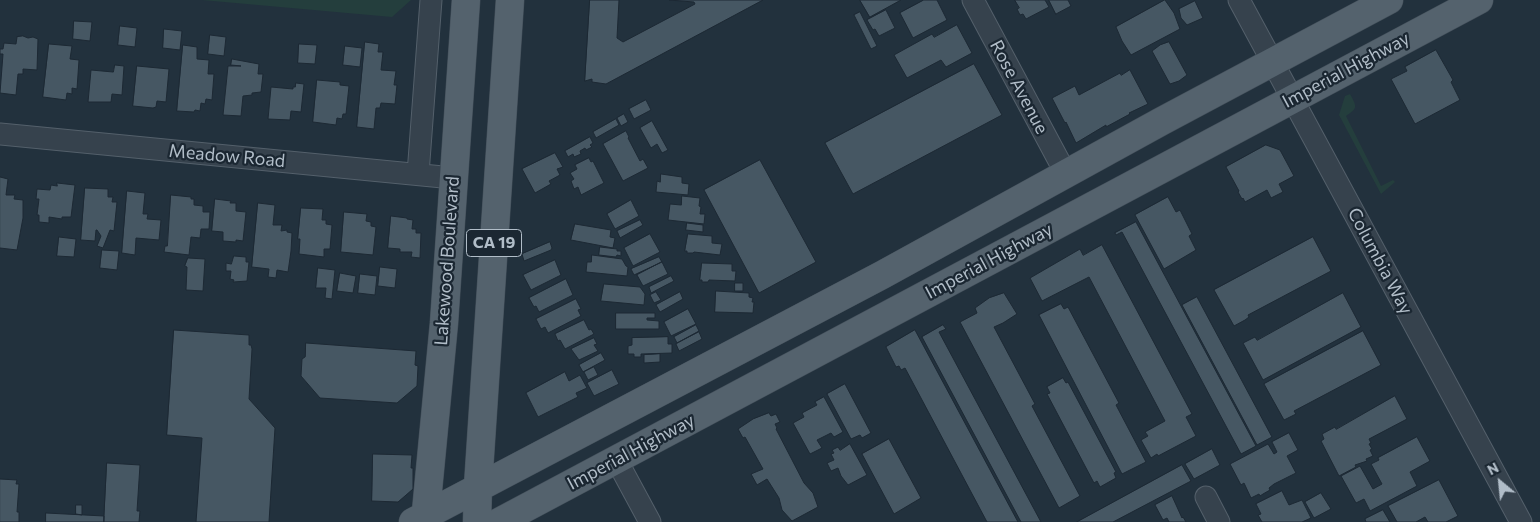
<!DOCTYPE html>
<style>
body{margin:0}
#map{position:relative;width:1540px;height:522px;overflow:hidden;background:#22313d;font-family:Commissioner,sans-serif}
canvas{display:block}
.north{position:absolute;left:1475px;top:457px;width:50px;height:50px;-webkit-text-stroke:4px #1b2732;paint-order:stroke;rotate:332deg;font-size:14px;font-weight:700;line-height:20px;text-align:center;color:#b1bdc8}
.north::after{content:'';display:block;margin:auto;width:18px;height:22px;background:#b1bdc8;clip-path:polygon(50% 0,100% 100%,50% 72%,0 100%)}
</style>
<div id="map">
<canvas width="1540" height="522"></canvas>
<div class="north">N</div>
</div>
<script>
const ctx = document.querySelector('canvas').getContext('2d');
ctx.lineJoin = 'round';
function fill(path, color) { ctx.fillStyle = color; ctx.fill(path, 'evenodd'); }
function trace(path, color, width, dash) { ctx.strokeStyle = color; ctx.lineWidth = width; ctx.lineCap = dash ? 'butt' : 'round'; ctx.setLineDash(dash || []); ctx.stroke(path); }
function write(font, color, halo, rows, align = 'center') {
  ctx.font = font + ' Commissioner,sans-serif'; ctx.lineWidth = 4.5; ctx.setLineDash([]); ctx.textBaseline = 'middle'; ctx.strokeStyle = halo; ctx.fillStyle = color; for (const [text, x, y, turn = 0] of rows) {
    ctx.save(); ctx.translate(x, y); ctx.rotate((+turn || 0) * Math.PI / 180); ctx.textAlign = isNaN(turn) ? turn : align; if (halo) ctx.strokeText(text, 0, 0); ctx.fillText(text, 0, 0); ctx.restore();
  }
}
fill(new Path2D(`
 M202,0H411L392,17Z
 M1350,94C1357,107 1358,108 1346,116L1381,186L1393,180L1395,182L1381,194L1339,115L1345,96Z`), '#243e3d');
const building = new Path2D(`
 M590,0H619L617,38L623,42L695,4L694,2L669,0H763L606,84L592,82V79L585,81Z
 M860,0H901L870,17Z
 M924,0H937L947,20L913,38L900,13Z
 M1015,0H1045L1049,7L1026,19L1023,14L1020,15L1017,9L1019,8Z
 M1049,0H1068L1071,6L1056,14Z
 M1165,0L1174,13L1180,29L1131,55L1122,41L1116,27Z
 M1195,1L1203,18L1187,25L1181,18L1179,9Z
 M886,10L895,28L879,36L875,29L873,30L867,20Z
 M860,12L877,46L871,49L854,15Z
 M74,21L92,22L90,41L73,39Z
 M957,25L972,53L946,67L941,60L907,78L894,55L932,34L934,37Z
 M120,26L137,28L135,47L118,45Z
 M164,29L182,31L180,50L163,48Z
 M210,35L226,37L224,56L208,54Z
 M23,36L28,38L33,37L38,39L37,70L23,69V74H18L16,95L0,93L3,54H0V49H3L4,43L16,44L17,37Z
 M365,42L379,44L378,52H383L381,70L396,71L394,85H397L395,104L381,103L380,108H376L374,129L357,127Z
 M1169,42L1187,75L1179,81L1170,84L1152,51L1160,45Z
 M49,44L72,46L70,59L79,60L77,89L72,88V94L67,93L66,100L43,97Z
 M299,44L317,45L315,64L298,63Z
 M183,45L197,47V59L209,60L208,74H214L212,100L206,99L205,104L201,103L200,111L195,110L194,112L177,111Z
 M345,46L362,48L360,67L343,65Z
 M1436,50L1453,80L1451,82L1460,100L1415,124L1391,79L1407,71L1405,67Z
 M232,59L259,64L258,74H263L261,92L252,93V95L243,96L241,116L223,115L228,66H241L231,65Z
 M974,64L1002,115L853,194L825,143Z
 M115,65L124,66L122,95L112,94L111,102H88L91,70L113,72Z
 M137,66L169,69L166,102L157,101L156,107L153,108L133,106Z
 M1130,70L1148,104L1129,113L1130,114L1106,127V125L1076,143L1066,122L1065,123L1052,98L1075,86L1079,95L1120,73L1121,75Z
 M317,80L340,82V85L349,86L346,114H343L342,119L337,118L336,125L313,122Z
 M296,83L304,84L301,112L291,111L290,120L268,119L271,87L293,89V87H295Z
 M646,100L651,110L634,119L629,109Z
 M624,114L628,122L621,126L617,118Z
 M616,119L619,125L596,138L593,132Z
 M652,121L668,150L662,153L657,144L651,148L640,128Z
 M626,131L629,137L628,138L640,161L643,159L648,168L623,181L603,144Z
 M590,137L593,143L590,145L592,147L586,150L585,148L580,151L581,154L574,157L573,154L568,157L565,151Z
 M1266,145L1280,150L1294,176L1279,184L1283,192L1271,198L1267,190L1245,202L1243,198L1242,199L1238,192L1239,191L1226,167Z
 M555,153L563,167L557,169L560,175L549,181L551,184L535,193L522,169Z
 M589,158L591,162L593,161L604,183L581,195L578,187L574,189L571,181L574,179L570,173L577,169L575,165Z
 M760,160L816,262L759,293L704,190Z
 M661,174L682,177V183L689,184L688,195L656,192L657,181L660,182Z
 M0,177L8,179L6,195H15L14,199L23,200V218L17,250L0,248Z
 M57,183L75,185L71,217H62V219L49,217V223L39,222V215H37L39,199H36L37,189L50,190L51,185L57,186Z
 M85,188L108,189V197H113L112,202H117L114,231L110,230L103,248L97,246L101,236L97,230H96L95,241L81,240Z
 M127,191L145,193L143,214H148L147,219L161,220L159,240L136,238L135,255L122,253Z
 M171,195L191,197V199H194V205L203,206V212H210L209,229H201L200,238L191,237L189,255L164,252L165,246H167Z
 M682,196L700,198L699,206L701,207L700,214H705L704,224L668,220L670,204L681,205Z
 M1168,197L1176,212L1180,210L1192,234L1189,236L1196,250L1164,269L1135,215Z
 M215,199L231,201L230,203H236V211L246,212L243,241L236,240V242L223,241V232L212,231Z
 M631,200L639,216L615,229L607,214Z
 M258,203L275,205L273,225H282L281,231L287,230V232L292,233L291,251L288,272L277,270L276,278L268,277L269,269L252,267Z
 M301,208L323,209L322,220H326V224L332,225L330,249H324V257L299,254L300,239H298Z
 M344,212L367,214L366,221L371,222V226L376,227L373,255L341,252Z
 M391,216L407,218V219L413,220L412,229H416V233H421L420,258L411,257L412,252H400V249L388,248Z
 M640,220L643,225L620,238L617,231Z
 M1136,222L1256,446L1241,454L1122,232L1116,235L1115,233Z
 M687,223L703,225V232L686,230Z
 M575,224L611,230L610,237L615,238L613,248L571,240Z
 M650,234L660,252L633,266L624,248Z
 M688,234L712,236V243L722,244L720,255L694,252L693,253H687V251H685Z
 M59,237L76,239L74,257L57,256Z
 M1313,237L1331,271L1248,315L1249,317L1245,320L1234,326L1214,290Z
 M550,242L552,248L551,250L524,261L522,254Z
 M1102,245L1192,414L1186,417L1196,436L1158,456L1157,454L1151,458L1141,440L1148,436L1145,432L1165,421L1089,277L1042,301L1030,278L1080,249L1083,255Z
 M600,247L617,249V251H621V256L617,255L616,257L599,255Z
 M102,250L119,251L117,270L100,268Z
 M592,255L622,259L626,266L628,267L627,276L586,272L587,262H591Z
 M234,256L246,257V262H249L247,281L233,282L234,280L230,279L231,271H226V263L231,264Z
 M659,257L662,262L634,275L631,269Z
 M188,258L205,259L203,291L186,290L187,267L185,266Z
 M555,260L561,275L531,290L523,275Z
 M662,262L668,274L643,286L637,275Z
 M702,263L732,264V271H736L735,281L709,280L708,282H702V280H700Z
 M380,267L397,269L395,288L378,286Z
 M318,268L335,270L332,299L325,298L326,288H316Z
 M340,273L356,276L353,293L337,291Z
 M360,274L377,276L375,295L358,293Z
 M671,276L674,281L651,293L649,287Z
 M566,279L573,295L539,312L536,306L534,307L529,298Z
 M735,283H743V291H735Z
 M604,284L640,287L645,294L644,305L601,301Z
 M716,291L749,293V297L753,298L752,302H754L753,313L715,312Z
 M656,292L661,300L654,303L650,295Z
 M680,292L683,299L660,312L656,305Z
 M1004,293L1017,314L1003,323L994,327L1035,404L1032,406L1080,496L1059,508L960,322L977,313L975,308L989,298Z
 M1343,293L1361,327L1263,380L1243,343L1255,337L1257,340Z
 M1197,297L1272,437L1257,445L1182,305Z
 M576,299L581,309L578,310L581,316L548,333L545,327L541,329L536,319Z
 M1061,304L1064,309L1068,307L1119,403L1116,405L1146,462L1122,474L1039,315Z
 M688,309L696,324L671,336L664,322Z
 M616,313H655V318H647V320L659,321V329H616Z
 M584,320L589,330L591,329L594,334L565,349L560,340L558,341L555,334Z
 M696,325L699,331L677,343L674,337Z
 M943,325L946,329L939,332L1041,522H1021L922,337Z
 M174,330L249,335V345H251L252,349L249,399L275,428L269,522H196L202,438L167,435Z
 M915,330L1018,522H987L905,368L901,370L899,366L896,367L886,347Z
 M1363,331L1381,365L1294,411L1296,414L1284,420L1264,384Z
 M699,332L702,339L679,351L676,344Z
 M668,337V344H672V353L641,354V357H634V354H628V346L632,345V338Z
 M594,338L597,344L594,345L598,351L579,360L571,349Z
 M306,343L416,351L415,365L418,366L417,386L397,403L320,398L301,376L302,359L305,357Z
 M601,353L605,360L583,372L579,365Z
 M660,354V362L644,363V355Z
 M594,367L598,375L588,380L584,372Z
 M612,370L619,384L594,396L587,383Z
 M565,372L569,381L580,375L587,388L576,393L578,397L538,417L526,393Z
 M1063,378L1066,383L1068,382L1116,472L1114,473L1116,478L1100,487L1097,481L1094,483L1047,394L1050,393L1047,387Z
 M845,384L871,433L862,438L860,435L851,439L827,394Z
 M1395,396L1407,419L1369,439L1371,443L1369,444L1372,449L1370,450L1373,456L1366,459L1367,461L1355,465L1356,467L1339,476L1321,441L1324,439L1322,434L1335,427L1336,429Z
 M824,397L843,432L834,437L831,433L817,440L822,448L810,454L793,423L804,417L802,413L817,405L815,402Z
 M769,413L771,416L776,414L780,422L775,424L777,428L776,429L804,483L813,493L818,507L792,521L782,510L779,498L767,479L757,485L751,474L763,469L745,437L743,438L738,429L753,419Z
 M1289,433L1298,450L1287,456L1296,473L1274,484L1269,488L1270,490L1263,494L1260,496L1259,494L1251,498L1244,483L1241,485L1230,464L1268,444L1274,454L1277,452L1272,442Z
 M1417,437L1430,461L1410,472L1417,486L1370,511L1364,499L1356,503L1341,476L1360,466L1373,489L1382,484L1371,464L1379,460L1378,458Z
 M889,439L921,498L894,514L862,454Z
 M850,444L867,475L848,485L841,476L838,468L831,471L827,463L834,460L831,454L834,453L832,450L838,447L840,450Z
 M1212,449L1220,465L1194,479L1185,464Z
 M373,454L412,455L411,468H413V489L398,502L372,501Z
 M107,463L140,465L137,511H140L139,522H104Z
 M1182,465L1191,481L1113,522H1077Z
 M0,479L17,480L16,484H19L17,512H19V522H0Z
 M1439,480L1458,516L1446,522H1428L1425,517L1416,522H1397L1388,506Z
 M1282,491L1289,505L1302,500L1311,518L1302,522H1262L1258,515L1261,514L1256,504Z
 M1321,493L1331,509L1314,518L1305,502Z
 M1172,496L1182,518L1183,517L1186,522H1169L1167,518L1163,520L1155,505Z
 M76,505H82V515L76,514Z
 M1383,510L1390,522H1366L1365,519Z
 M46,513L104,516V522H46Z`);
fill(building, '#465763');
trace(building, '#1d2934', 1);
const minor = new Path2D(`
 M973,0L1066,174
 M1239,0L1521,522
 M0,134L453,178
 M418,174L431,0
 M616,459L650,522
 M1206,497L1219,522`);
const major = new Path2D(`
 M413,522L882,275L1162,121L1389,0
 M425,522L444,323L466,0
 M477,522L478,486L510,0
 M499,522L1479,0`);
trace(minor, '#54606b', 23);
trace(major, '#424e59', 29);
trace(minor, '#36424d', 21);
trace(major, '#54626d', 28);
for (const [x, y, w] of [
 [494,243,55]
]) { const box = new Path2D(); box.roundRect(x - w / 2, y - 13.5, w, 27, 4); ctx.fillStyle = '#1b2732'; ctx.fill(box); trace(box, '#b1bdc8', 1); }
write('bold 16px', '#b1bdc8', null, [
 ["CA 19",494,243]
]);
write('18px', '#b1bdc8', '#1b2732', [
 ["Imperial Highway",1346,70,-28],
 ["Rose Avenue",1019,87,62],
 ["Meadow Road",227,156,5],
 ["Lakewood Boulevard",447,261,-86],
 ["Imperial Highway",989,261,-28],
 ["Columbia Way",1380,261,62],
 ["Imperial Highway",631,452,-28]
]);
</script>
